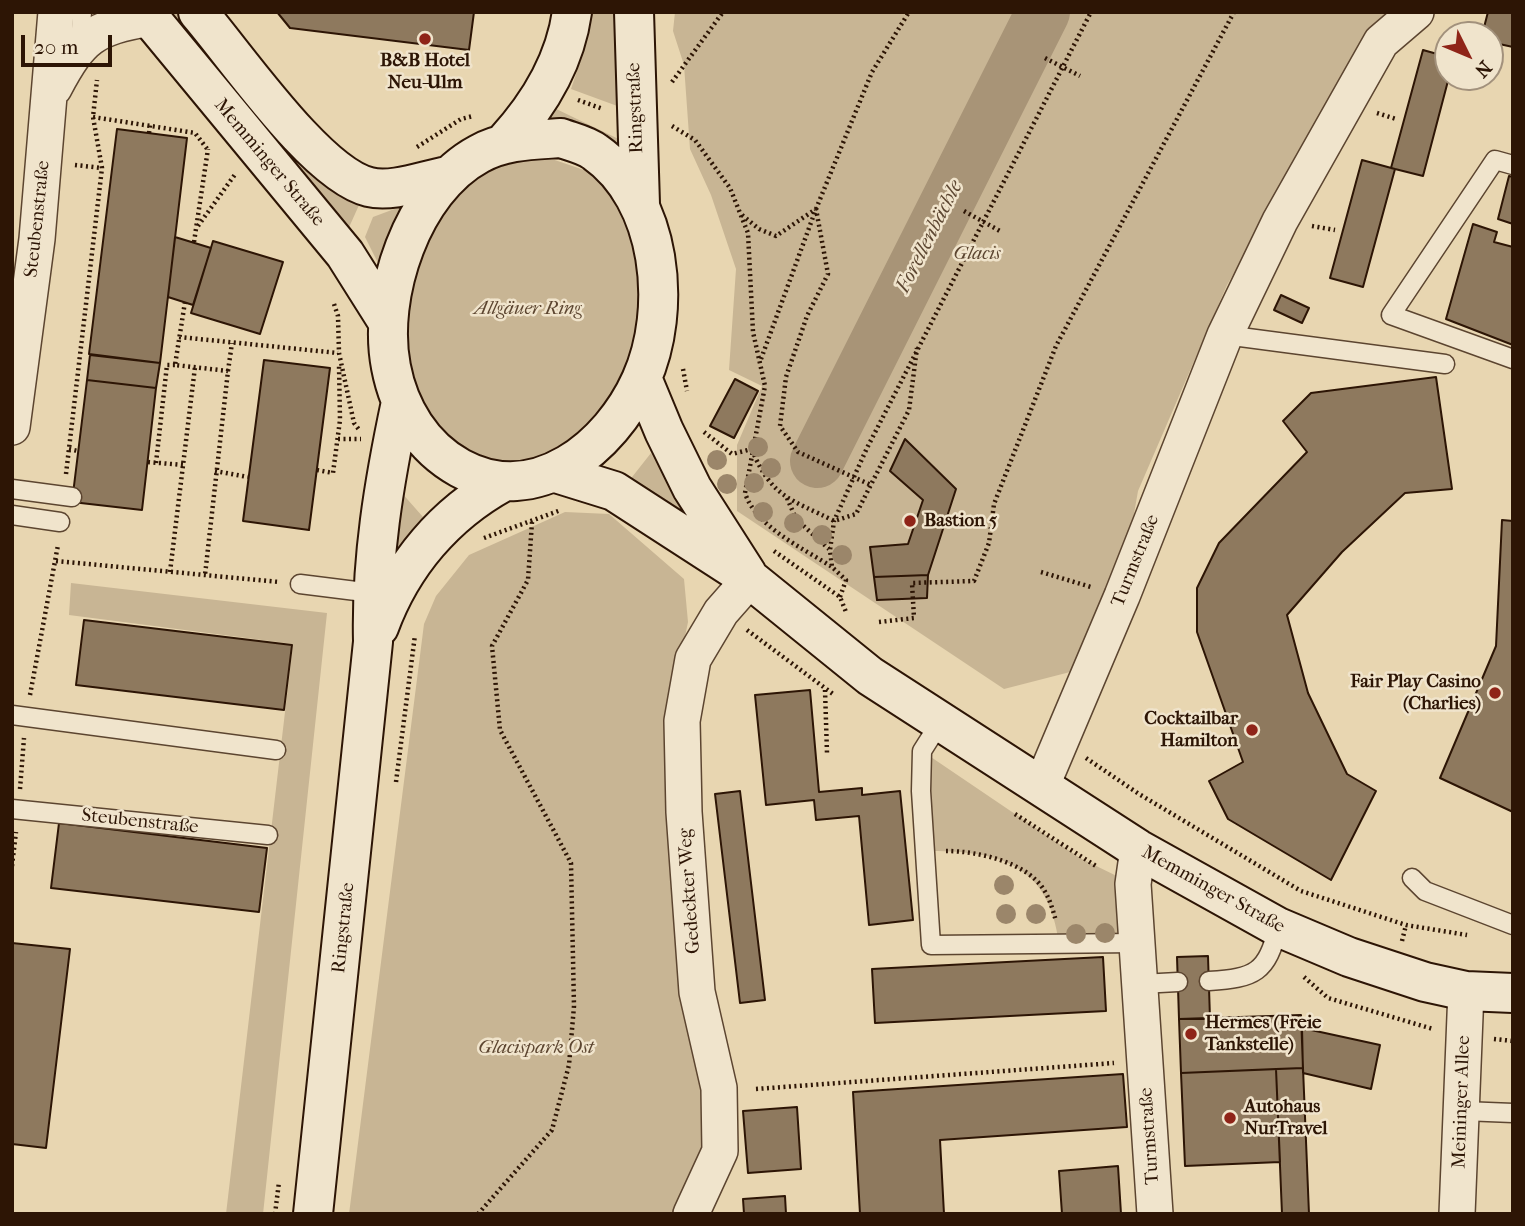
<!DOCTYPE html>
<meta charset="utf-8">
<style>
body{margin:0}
#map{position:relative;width:1525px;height:1226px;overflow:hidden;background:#e8d6b1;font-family:"IM FELL French Canon",serif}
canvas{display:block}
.frame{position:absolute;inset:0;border:14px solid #2d1505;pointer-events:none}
.north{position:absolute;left:1434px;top:21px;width:70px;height:70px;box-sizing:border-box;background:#f0e4cc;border:2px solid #a2917c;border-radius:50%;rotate:133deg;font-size:19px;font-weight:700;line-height:28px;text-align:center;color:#2d1505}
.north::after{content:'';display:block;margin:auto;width:24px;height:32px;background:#8f2418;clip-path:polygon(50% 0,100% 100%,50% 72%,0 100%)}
.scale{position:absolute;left:21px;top:35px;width:91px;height:32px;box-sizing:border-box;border:4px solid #2d1505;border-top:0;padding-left:9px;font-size:21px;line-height:24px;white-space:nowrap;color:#2d1505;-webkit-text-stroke:5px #f0e4cc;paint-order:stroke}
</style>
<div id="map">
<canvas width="1525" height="1226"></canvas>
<div class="frame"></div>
<div class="north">N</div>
<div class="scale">20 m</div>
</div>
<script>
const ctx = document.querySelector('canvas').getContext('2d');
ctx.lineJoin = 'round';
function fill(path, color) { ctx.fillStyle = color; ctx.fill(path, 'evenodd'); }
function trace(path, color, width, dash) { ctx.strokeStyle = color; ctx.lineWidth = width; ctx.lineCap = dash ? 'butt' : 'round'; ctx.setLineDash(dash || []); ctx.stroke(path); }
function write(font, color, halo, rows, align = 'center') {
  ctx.font = font + ' "IM FELL French Canon",serif'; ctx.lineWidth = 5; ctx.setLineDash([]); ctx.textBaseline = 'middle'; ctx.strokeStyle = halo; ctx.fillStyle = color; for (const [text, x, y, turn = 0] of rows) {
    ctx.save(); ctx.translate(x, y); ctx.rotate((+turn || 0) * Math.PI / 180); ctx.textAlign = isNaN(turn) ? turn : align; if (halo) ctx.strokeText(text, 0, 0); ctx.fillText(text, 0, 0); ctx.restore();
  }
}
fill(new Path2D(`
 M157,12H185L364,194L346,234Z
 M587,12H624L620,107L571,89L585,47Z
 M675,12H1395L1378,27L1227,285L1138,491L1127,554L1074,671L1004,689L737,511V445L762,386L729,370L736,269L711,195L690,149L684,65L673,31Z
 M550,106L631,145L634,160L540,122Z
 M540,155L590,172L624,206L639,245L647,342L600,433L528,471L456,454L419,411L403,331L412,267L438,207L484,164Z
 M421,199L384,275L365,237L373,217Z
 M651,453L675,497L697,527L625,486Z
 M393,483L423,517L380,582Z
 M565,512L609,514L684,579L688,622L665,734L713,1151L686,1214H349L424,624L436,596L469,555Z
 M71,583L327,613L263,1214H226L293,644L69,615Z
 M922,751L1080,858L1133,884L1137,943L1059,944C1049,863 998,850 924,851Z`), '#c8b594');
trace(new Path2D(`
 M817,461L1043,12`), '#a89477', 54);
const building = new Path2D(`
 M277,12H474L469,50L290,28Z
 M1488,12H1513V47L1490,42V35H1482Z
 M1423,50L1448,57L1449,77L1423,176L1391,168Z
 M117,129L187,138L160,363L89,354Z
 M1362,160L1395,169L1363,287L1330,278Z
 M1509,176L1513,177V224L1498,219Z
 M1473,224L1497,232L1494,242L1513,247V345L1446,319Z
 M175,237L211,248L193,305L168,297Z
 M213,241L283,262L260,334L191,313Z
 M1281,295L1309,308L1302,323L1274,310Z
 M90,355L160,363L156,388L87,380Z
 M264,360L330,368L309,530L243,521Z
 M1436,377L1452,489L1405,493L1342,552L1287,615L1308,693L1347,774L1376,791L1331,880L1228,819L1209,781L1243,762L1197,632V588L1219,543L1307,452L1283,421L1311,393Z
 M735,379L758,391L734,438L710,426Z
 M87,380L156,388L142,510L72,502Z
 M905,439L956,489L928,575L874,577L870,547L908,544L923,500L890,471Z
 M1502,520L1513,521V812L1440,778L1496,646Z
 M928,575L927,598L877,600L874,577Z
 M84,620L292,645L284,710L76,685Z
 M810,690L819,792L862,788V795L900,791L913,920L869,925L859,816L816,820L814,800L766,805L755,695Z
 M740,791L765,1000L740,1003L715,794Z
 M59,823L267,848L259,912L51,888Z
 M12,943L70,949L46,1148L12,1144Z
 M1208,956L1210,1019H1179L1177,957Z
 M1103,957L1106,1011L875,1023L872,969Z
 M1301,1015L1303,1068L1181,1073L1179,1019Z
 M1302,1028L1380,1045L1371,1089L1303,1073Z
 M1303,1068L1309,1214H1282L1276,1069Z
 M1276,1069L1280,1162L1185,1166L1181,1073Z
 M1123,1074L1127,1127L940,1140L944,1214H860L853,1092Z
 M797,1107L801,1169L748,1173L743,1111Z
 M1118,1166L1121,1214H1062L1059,1171Z
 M785,1196L786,1214H744L743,1199Z`);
fill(building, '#8e795e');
trace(building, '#2d1505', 2);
const lane = new Path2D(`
 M80,45L82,12
 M1513,165L1495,160L1391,315L1513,359
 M1225,335L1445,364
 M12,489L72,497
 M12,515L60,522
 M300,584L372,593
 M12,715L276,750
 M941,721L922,751L921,791L931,945L1137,943
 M12,809L268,835
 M1412,878L1425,891L1513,925
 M1209,981C1255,978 1267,973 1278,927
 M1141,984L1178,982
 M1463,1111L1513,1113`);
const street = new Path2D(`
 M54,88C81,37 93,28 150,18
 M12,427L37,239L56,12
 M1042,785L1122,596L1225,335L1280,221L1381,42L1416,12
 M1138,849L1133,884L1155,1214
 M691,1214L720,1151L719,1088L697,992L684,812L682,721L693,659L721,612L750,579
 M1457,1214L1466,991`);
const secondary = new Path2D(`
 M145,12L345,254L386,319
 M198,12C236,56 316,174 369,187C392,193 425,180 448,176
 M634,12L640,204
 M561,138C572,142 586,145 595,152C662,199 673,309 641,380C611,447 536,509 460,468C422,447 399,409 391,367C377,296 412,190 479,154C504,140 532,140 561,138Z
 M505,142C538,106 565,62 572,12
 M642,378L664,431L692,488L747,574
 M556,473L614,491L750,579L870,676L1138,849L1278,927L1349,957L1425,982L1466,991L1513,993
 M379,627C402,564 445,514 503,482
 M313,1214L373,642C371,559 384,482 401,402`);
trace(lane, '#5c4530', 21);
trace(street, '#5c4530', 38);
trace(secondary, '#2d1505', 42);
trace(new Path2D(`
 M1045,58L1080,76
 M672,82L723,12
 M578,100L603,109
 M1377,113L1396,119
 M93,117L189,132L195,133L208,150
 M672,126L695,140L730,188L748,233L753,332L765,386L745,493C756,527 803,548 832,567
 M149,133L150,125
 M417,147L461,119L473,116
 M75,165L102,168
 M964,211L1000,231
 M742,215L759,229L776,236L816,209L828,274L807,316L786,377L780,426L798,452L871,485
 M198,226L236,173
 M1312,226L1335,230
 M194,242L208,149
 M185,302L175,365L228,371L205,575
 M334,304L338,316L339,353L354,423L360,431
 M179,337L338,353
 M761,359L816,209L872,72L909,12
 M683,369L687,391
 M228,371L232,343
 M704,432L732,454L752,449
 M338,439H361
 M69,449L78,451
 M752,450C772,498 791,499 834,521L856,514L909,410L917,348
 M148,462L183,465
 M156,463L167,365H175
 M317,470L333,473L340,420L339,365
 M215,471L248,477
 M66,474L102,168L93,117L97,80
 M787,498L796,519L829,549
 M484,538L561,510
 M774,551L840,597L846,612
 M56,561L279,582
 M170,572L195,367
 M1041,572L1091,587
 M840,597L846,580L832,567L830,550L834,521L867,448L1091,12
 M879,622L914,618L912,583L974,581L989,543L994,504L1056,346L1234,12
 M747,630L833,694
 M825,690L827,753
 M30,695L58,545
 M1086,758L1139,794L1301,891L1406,925L1467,935
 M396,782L415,635
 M20,789L24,738
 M1015,814L1096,866
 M946,851C977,851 1027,862 1044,890C1050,899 1053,911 1056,921
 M12,866L16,832
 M1402,941L1406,925
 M1304,977L1328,998L1433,1029
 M1494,1039L1513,1041
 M756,1089L1114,1063
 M275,1214L279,1182
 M478,1214L552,1130L569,1065L574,1006L571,863L500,730L492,646L528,580L532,522`), '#2d1505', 4.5, [2, 3.5]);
trace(lane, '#f0e4cc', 18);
trace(street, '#f0e4cc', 35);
trace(secondary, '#f0e4cc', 38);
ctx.fillStyle = '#9b866a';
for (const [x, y] of [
 [758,447],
 [717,460],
 [771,468],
 [754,483],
 [727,484],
 [763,512],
 [794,523],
 [822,535],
 [842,555],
 [1004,885],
 [1006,914],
 [1036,914],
 [1105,933],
 [1076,934]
]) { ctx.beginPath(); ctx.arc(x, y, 10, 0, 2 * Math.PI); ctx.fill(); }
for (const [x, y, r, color] of [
 [425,39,7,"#8f2418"],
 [910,521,7,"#8f2418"],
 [1495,693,7,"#8f2418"],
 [1252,730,7,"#8f2418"],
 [1191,1034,7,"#8f2418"],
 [1230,1118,7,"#8f2418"]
]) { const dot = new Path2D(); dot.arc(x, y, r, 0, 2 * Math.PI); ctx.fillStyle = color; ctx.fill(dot); trace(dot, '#f0e4cc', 2.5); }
write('bold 19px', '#2d1505', '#f0e4cc', [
 ["B&B Hotel",425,61,"center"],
 ["Neu-Ulm",425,83,"center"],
 ["Bastion 5",924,521],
 ["Fair Play Casino",1481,682,"right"],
 ["(Charlies)",1481,704,"right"],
 ["Cocktailbar",1238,719,"right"],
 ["Hamilton",1238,741,"right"],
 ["Hermes (Freie",1205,1023],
 ["Tankstelle)",1205,1045],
 ["Autohaus",1244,1107],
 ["NurTravel",1244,1129]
], 'left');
write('19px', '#2d1505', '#f0e4cc', [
 ["Ringstraße",636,108,-92],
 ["Memminger Straße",269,163,50],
 ["Steubenstraße",38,219,-84],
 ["Turmstraße",1136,561,-68],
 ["Steubenstraße",140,822,6],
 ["Memminger Straße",1213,890,29],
 ["Gedeckter Weg",690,891,-94],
 ["Ringstraße",344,928,-84],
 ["Meininger Allee",1462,1102,-88],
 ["Turmstraße",1150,1136,-94]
]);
write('italic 19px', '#5c4530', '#f0e4cc', [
 ["Glacis",977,254],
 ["Allgäuer Ring",528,309],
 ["Glacispark Ost",536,1048]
]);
write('italic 21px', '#5e4833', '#f0e4cc', [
 ["Forellenbächle",930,237,-63]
]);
</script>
